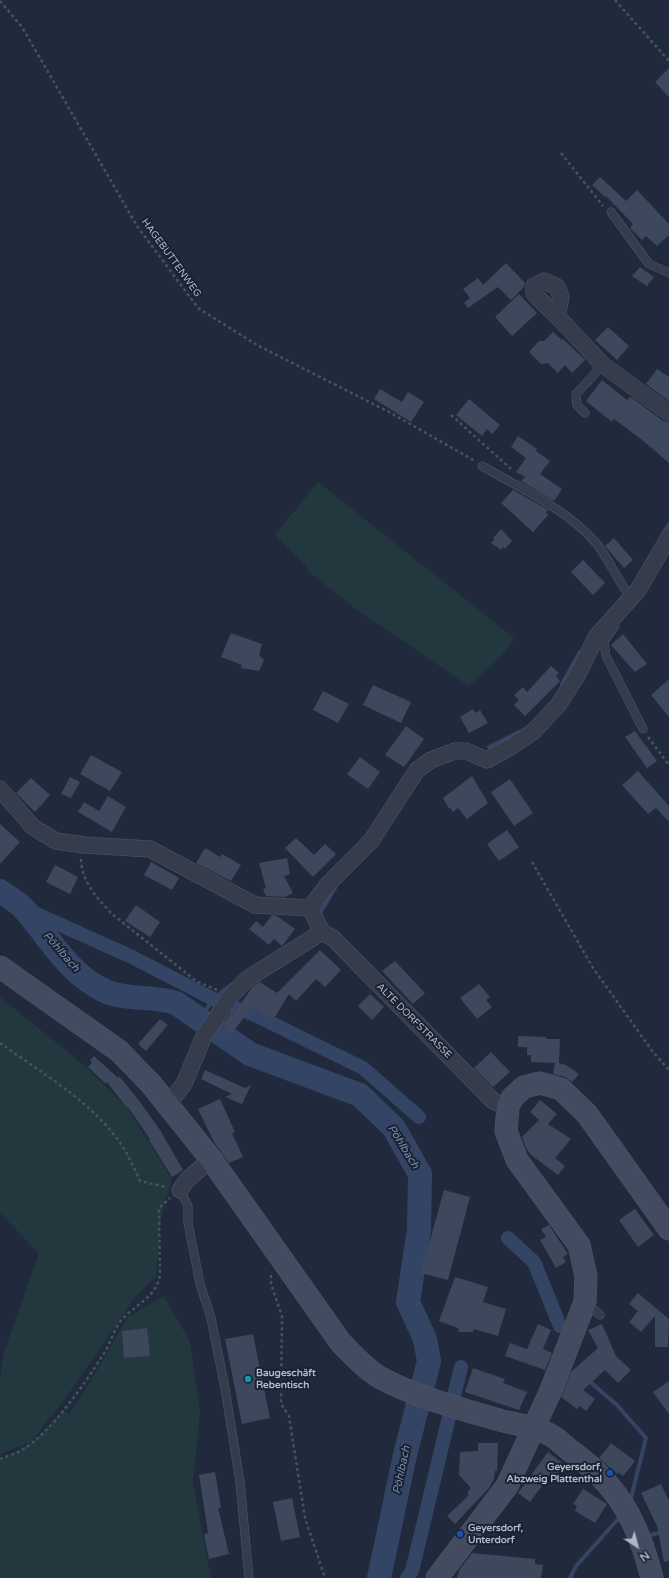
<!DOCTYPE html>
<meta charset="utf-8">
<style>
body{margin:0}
#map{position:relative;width:669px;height:1578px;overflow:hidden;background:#212a3d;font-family:"Varela Round",sans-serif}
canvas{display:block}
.north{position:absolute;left:617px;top:1526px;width:40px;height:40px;-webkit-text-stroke:3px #1a2231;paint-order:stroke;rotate:144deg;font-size:11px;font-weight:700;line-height:16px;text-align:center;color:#b0b7c8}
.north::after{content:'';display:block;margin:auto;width:14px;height:18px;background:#b0b7c8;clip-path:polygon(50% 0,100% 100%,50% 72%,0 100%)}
</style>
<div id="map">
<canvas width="669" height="1578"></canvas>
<div class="north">N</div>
</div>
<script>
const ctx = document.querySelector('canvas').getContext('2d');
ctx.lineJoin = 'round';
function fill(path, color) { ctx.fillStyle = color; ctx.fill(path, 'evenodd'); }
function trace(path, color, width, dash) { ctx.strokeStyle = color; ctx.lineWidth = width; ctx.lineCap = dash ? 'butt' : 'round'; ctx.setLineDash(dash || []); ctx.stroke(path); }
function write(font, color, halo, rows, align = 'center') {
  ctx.font = font + ' "Varela Round",sans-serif'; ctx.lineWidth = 4; ctx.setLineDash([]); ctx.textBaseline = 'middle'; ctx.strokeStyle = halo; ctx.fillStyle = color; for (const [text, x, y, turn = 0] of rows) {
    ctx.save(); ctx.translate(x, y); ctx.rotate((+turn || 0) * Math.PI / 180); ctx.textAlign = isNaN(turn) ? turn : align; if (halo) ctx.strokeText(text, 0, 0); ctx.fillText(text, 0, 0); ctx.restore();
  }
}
fill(new Path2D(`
 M318,482L514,638L502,655L469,686L356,609L309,572L307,567L275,535Z
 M0,997L85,1066L128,1109L172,1179L161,1217L156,1277L136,1296L65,1399L31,1442L0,1454V1382L3,1356L39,1253L0,1213Z
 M164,1296L190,1342L200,1412L193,1483L211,1578H0V1459C32,1446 40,1435 63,1410L69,1415L94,1375L128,1317Z`), '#23383e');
trace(new Path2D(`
 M663,534L669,524
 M562,684L580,652
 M489,747L519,732
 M319,915L335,888
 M198,1019L218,995L232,984
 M588,1380L617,1405L646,1438L630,1502
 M651,1535L669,1530
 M570,1578L576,1566L619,1518`), '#344465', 4);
trace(new Path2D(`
 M23,908L132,957L217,1001L255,1015L363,1068L419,1117
 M508,1238L534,1262L560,1326
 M407,1578L412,1571L461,1367`), '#344465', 14);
trace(new Path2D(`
 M0,891C8,897 18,902 24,909C50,938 68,974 105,991C127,1001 153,995 176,1003L250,1054L360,1095L394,1128L420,1174L419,1230L408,1302L425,1339L429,1361L405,1455L379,1578`), '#344465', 24);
fill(new Path2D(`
 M669,68V97L655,82Z
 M600,177L626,201L637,190L669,224V235L657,246L646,236L642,240L630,228L633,224L606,196L605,197L592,185Z
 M506,263L525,283L524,287L511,300L498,287L468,308L464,303L470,298L463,289L478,278L483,285Z
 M640,267L654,277L647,286L632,276Z
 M519,294L537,313L512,336L495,317Z
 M608,327L629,346L617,360L595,340Z
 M553,332L562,340L563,339L585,360L572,373L565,365L558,373L548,363L541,364L529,352L539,341H544Z
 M657,369L669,377V401L646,384Z
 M602,380L627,400L630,397L635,400L663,421L669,422V463L641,439L614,419L612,422L586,401Z
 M380,389L402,402L408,392L424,402L411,422L374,399Z
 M469,399L500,425L492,434L487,429L482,436L456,415Z
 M518,436L537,449L536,451L550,461L540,474L562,489L554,501L521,481L525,477L516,472L526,458L511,447Z
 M513,490L548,510L546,513L548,515L533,532L501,503Z
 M501,529L512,541L505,549L503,547L501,550L491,543L495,539L493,538Z
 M614,538L633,560L624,568L605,546Z
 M583,560L605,583L593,595L571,572Z
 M231,633L262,644L259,655L264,660L259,671L241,668L242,665L221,657Z
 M623,634L647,664L635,672L611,645Z
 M551,666L559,673L556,676L560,681L525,716L514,705L519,700L514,695L523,687L527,692Z
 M669,679V717L651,695Z
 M373,685L411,702L401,723L363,705Z
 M323,691L349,704L338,723L313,710Z
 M473,709L476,713L480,710L488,723L469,733L460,717Z
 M406,726L424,739L404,767L385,755Z
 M635,731L657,761L647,768L625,737Z
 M91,755L122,772L110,791L80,774Z
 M360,757L380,772L368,789L347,774Z
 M638,771L669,806V822L656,808L648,814L622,785Z
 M472,776L488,803L467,819L458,808L453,812L450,808L449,809L443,798Z
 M70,777L80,782L71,798L61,794Z
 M31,778L50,795L35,812L16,793Z
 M510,779L533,813L514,826L491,792Z
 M108,796L126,807L112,832L78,812L84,802L99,811Z
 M0,824L20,842L0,864Z
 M507,830L519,847L499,861L487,844Z
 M296,838L314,855L325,844L336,854L313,877L285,848Z
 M205,848L220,857L222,854L241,865L231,881L196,863Z
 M287,858L290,874L284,876L293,893L285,897L266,896L263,889L266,888L259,863Z
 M151,862L179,878L172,890L144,875Z
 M55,865L78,877L70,894L46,882Z
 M136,905L160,922L150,937L125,921Z
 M272,915L277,916L295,929L282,946L274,939L269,945L249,929L256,921L263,927Z
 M320,950L341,970L325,987L316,979L296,1001L289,994L273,1020L252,1007L232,1033L225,1028L227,1025L224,1023L231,1013L233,1015L253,986L260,982L277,993Z
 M395,961L425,993L413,1004L382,971Z
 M479,984L490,997L486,1000L492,1007L477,1019L460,998Z
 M370,994L384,1007L372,1020L358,1006Z
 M160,1019L168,1025L146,1051L138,1044Z
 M518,1036L546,1037V1039H560L559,1063L566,1065L579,1074L572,1082L565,1077L553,1074L555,1063L531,1062V1055H527V1047H518Z
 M491,1052L510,1072L493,1087L474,1068Z
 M94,1056L118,1078L119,1076L140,1102L160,1130L183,1170L172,1177L149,1140L150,1139L128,1107L127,1108L107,1082L106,1084L88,1067L92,1063L90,1060Z
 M205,1070L245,1088L251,1085L242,1104L225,1097L232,1094L201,1079Z
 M220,1099L235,1132L232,1133L243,1157L229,1163L214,1142L198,1109Z
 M540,1100L557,1114L548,1124L571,1139L555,1158L565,1166L558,1175L531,1155L526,1148L522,1137L539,1120L530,1112Z
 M444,1190L470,1197L448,1280L421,1273Z
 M635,1209L654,1235L638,1247L619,1220Z
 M549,1225L568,1254L563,1257L566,1262L556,1268L540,1240L546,1237L541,1229Z
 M455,1277L488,1287L483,1302L506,1309L498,1336L474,1329L473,1332H459L458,1328L439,1321Z
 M638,1293L669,1319L668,1347H655V1316L641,1332L629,1322L638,1311L629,1304Z
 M538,1324L551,1330L543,1349L552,1353L545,1370L505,1356L510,1343L527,1349Z
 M602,1324L616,1356L631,1370L618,1383L605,1370L583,1390L595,1399L586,1411L580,1406L577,1409L561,1397L571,1372L598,1348L588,1330Z
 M147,1328L150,1356L124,1358L122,1331Z
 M253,1334L270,1418L242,1424L225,1339Z
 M473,1368L505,1379L503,1383L527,1392L519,1410L465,1392Z
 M669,1381V1414L653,1392Z
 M478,1443H498L497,1471H495L494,1479L489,1488L455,1524L447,1516L469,1495L467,1493L471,1488L459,1475L460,1452L478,1451Z
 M611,1443L635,1461L623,1476L618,1472L617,1474L599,1458Z
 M548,1452L565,1465L552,1482L547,1479L530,1502L518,1493Z
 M215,1472L221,1508H218L229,1554L209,1559L204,1534L208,1533L199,1475Z
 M661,1484L669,1501V1561L664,1562L657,1526L641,1493Z
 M583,1489L607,1504L595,1523L575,1511L577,1506L573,1504Z
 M292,1498L300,1537L281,1541L273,1502Z
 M472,1553L535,1559V1564L543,1565L541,1578H457L460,1569Z`), '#3d485c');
const lane = new Path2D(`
 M611,212L649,264L669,273
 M585,413L577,405L576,394L603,365
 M482,466C520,488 568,510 596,543C610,560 617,581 631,597
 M615,626L604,641L606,656L643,729
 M180,1190L188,1206V1223L200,1284L211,1318L225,1388L240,1482L249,1578
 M586,1303L600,1315`);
const street = new Path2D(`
 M557,316L561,297L557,287L544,281L534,286V293L538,298L557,316L603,365L669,413
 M0,789L33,827L56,841L84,845L150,849L255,905L310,908
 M310,908L329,883L371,841L417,770L431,760L455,751H466L487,760L512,746L534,731L559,704L578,674L596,637L638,590L669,537
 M310,908L322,932L333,938L493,1101L508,1107
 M168,1104L184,1084L204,1036L231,996L247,979L322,932
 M180,1190L187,1180L211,1159`);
const secondary = new Path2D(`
 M0,967L119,1051L151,1084L211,1159L341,1343C353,1355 364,1368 379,1377C413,1396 462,1409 499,1420C514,1424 532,1426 546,1433C555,1436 563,1445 571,1451C618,1485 638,1522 652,1578
 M437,1578L507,1486L551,1390L585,1302L586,1276L579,1245L517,1160L506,1131L508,1107L512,1098L524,1087L540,1083L561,1089L587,1114L669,1229`);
trace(lane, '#505768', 9);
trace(street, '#505768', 17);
trace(secondary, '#505768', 23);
trace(new Path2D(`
 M615,0L669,61
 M0,1L22,27L137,226L198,308L257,345L389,412L475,461
 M561,153L603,206
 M451,415L511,469
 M648,737L669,765
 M81,859C81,881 98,899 112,914L196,981L217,990
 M532,862L593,968L653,1052L669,1070
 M0,1043C36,1069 82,1096 111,1131C124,1146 132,1163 140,1181L166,1187
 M271,1275V1284L282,1316L281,1404L289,1416L305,1518L325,1578
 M0,1459C7,1456 16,1454 22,1450C51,1433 85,1383 103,1355C110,1345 113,1331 120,1322C134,1304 156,1299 160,1275L159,1208L170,1198`), '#41555b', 2.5, [3, 3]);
trace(lane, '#353d4d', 8);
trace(street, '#353d4d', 16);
trace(secondary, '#434b60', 22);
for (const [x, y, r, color] of [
 [248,1379,4,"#0f9aa8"],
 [610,1473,4,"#1a4fb4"],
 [460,1534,4,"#1a4fb4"]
]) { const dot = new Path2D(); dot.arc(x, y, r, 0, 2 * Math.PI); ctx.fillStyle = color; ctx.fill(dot); trace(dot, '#1a2231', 1.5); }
write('10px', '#b0b7c8', '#1a2231', [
 ["HAGEBUTTENWEG",171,258,54],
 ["ALTE DORFSTRASSE",414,1021,45]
]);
write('bold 10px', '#b0b7c8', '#1a2231', [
 ["Baugeschäft",256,1373],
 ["Rebentisch",256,1385],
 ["Geyersdorf,",602,1467,"right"],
 ["Abzweig Plattenthal",602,1479,"right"],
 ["Geyersdorf,",468,1528],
 ["Unterdorf",468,1540]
], 'left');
write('italic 11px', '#768bb2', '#1a2231', [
 ["Pöhlbach",61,952,49],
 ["Pöhlbach",403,1147,58],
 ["Pöhlbach",402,1470,-78]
]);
</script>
